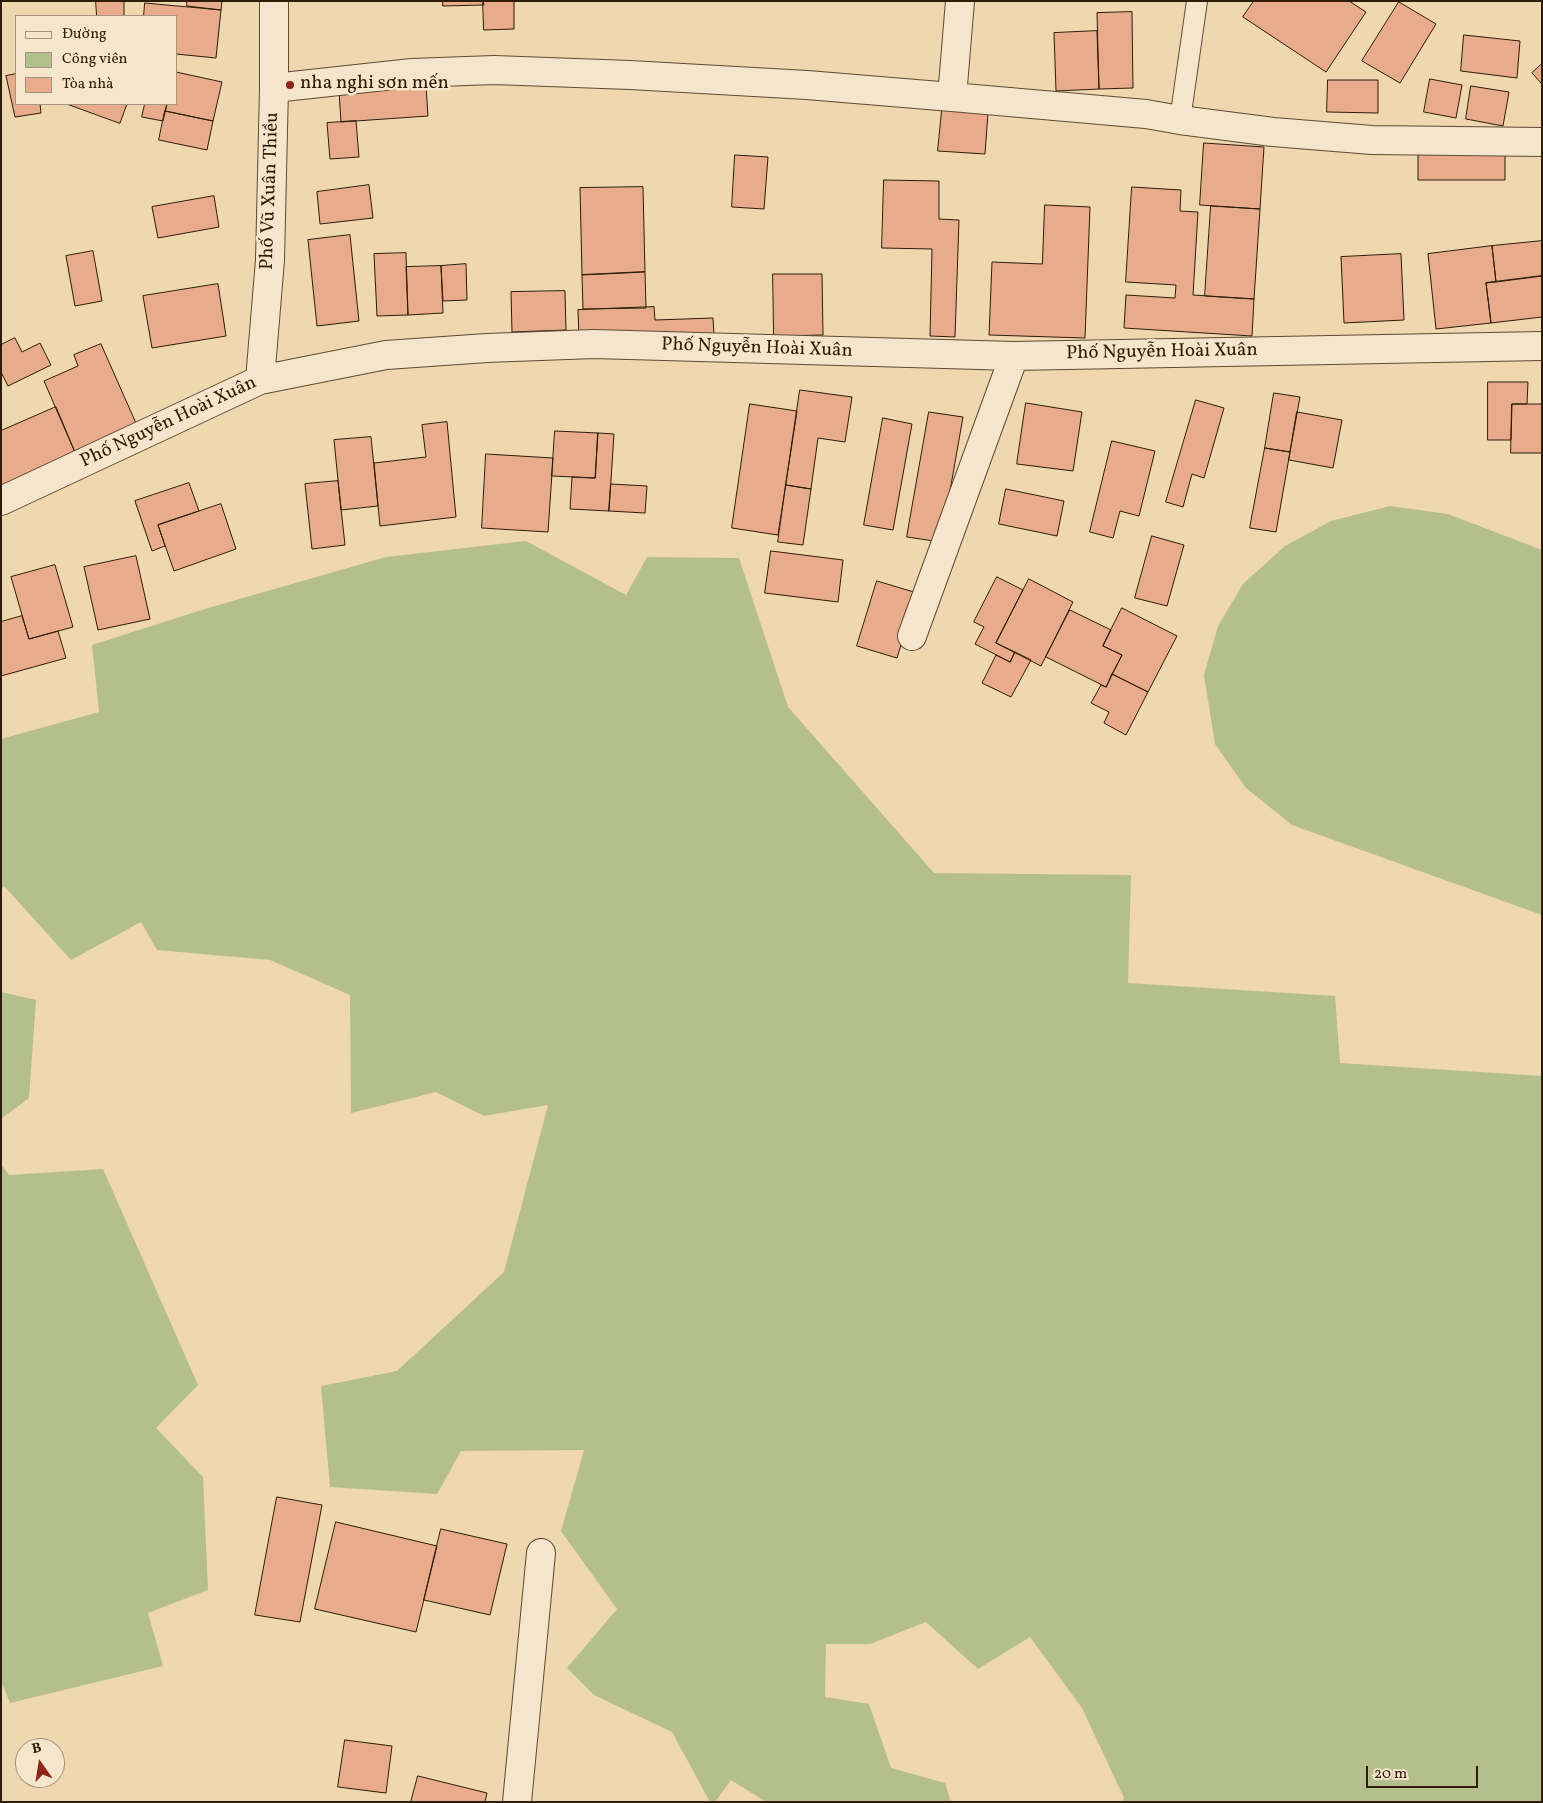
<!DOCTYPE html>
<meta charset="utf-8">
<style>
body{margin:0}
#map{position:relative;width:1543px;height:1803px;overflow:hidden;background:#efd7b0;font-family:Vollkorn,serif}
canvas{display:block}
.frame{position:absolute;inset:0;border:2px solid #2c1c08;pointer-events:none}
.legend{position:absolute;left:15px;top:15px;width:162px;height:90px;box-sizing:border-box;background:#f5e5cc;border:1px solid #a5957e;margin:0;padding:6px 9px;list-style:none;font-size:15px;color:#2c1c08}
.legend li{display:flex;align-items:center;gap:10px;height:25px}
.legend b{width:25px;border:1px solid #a5957e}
.north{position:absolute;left:15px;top:1738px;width:50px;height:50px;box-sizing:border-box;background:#f5e5cc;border:1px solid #a5957e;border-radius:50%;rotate:347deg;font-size:14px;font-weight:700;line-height:20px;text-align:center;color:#2c1c08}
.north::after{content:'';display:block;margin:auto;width:18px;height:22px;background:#8f2418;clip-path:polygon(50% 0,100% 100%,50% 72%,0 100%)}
.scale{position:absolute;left:1366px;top:1766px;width:112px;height:22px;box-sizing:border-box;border:2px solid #2c1c08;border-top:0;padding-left:6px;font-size:15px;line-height:18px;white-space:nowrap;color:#2c1c08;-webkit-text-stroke:4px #f5e5cc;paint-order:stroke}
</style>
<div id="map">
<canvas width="1543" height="1803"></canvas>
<div class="frame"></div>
<ul class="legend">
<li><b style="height:6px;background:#f5e5cc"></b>Đường</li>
<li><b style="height:14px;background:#b5bf8e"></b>Công viên</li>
<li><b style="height:14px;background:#e8ab8c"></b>Tòa nhà</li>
</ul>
<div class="north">B</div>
<div class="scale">20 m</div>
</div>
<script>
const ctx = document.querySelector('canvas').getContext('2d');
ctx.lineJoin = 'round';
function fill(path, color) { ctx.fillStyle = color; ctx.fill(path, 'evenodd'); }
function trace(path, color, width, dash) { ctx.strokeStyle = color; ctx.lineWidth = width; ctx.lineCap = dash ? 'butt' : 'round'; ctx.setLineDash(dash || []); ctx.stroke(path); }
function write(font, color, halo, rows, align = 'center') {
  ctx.font = font + ' Vollkorn,serif'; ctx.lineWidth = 5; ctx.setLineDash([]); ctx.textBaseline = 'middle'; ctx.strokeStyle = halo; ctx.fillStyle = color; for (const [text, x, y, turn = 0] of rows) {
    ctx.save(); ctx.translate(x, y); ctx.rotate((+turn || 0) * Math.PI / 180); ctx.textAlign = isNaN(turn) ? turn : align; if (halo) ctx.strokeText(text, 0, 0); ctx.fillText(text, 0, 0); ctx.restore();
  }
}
fill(new Path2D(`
 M1390,506L1448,514L1542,550V915L1292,825L1246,788L1215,744L1204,675L1218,626L1243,584L1285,546L1331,521Z
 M526,541L626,595L647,557L739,558L788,707L934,873L1131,875L1128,983L1335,996L1340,1063L1542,1076V1802H1122L1124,1798L1082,1708L1030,1637L978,1669L926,1622L870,1644H826L825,1697L869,1704L891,1768L945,1783L951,1802H766L731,1780L715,1802H710L672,1732L594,1695L567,1668L617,1609L561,1531L584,1450L461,1451L437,1494L330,1487L321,1386L397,1371L504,1272L548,1105L484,1116L436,1092L351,1113L350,995L270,960L157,950L141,922L71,960L4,886L1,890V739L99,712L92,645L208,608L386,557Z
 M1,992L36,1000L29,1098L1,1119Z
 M1,1164L9,1175L103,1169L198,1385L156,1428L203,1477L208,1590L148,1613L163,1666L10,1703L1,1681Z`), '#b5bf8e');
const building = new Path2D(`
 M96,1H124V16H97Z
 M187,1H222L221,10L187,6Z
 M443,1H483L484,5L443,6Z
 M483,1H514V29L484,30Z
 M1254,1H1349L1366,12L1326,72L1243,17Z
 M1399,2L1436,24L1400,83L1362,61Z
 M145,3L221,10L216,58L176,54V16H144Z
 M1132,12L1133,88L1099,89L1097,13Z
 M1097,31L1099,89L1056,91L1054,33Z
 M1464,35L1520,41L1517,78L1461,71Z
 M1542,64V84L1532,73Z
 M176,72L222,82L213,121L165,111L167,104H176Z
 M16,74V104H40L41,113L15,117L6,76Z
 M1430,79L1462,85L1456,118L1424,112Z
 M1328,80H1378V113L1327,112Z
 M426,86L428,116L341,122L339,91Z
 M1471,86L1509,92L1503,126L1466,119Z
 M67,104H127L120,123Z
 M145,104H167L163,121L142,117Z
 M942,110L988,113L985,154L938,151Z
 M165,111L213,121L207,150L159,140Z
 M356,121L359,157L330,159L327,123Z
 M1204,143L1264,147L1260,209L1200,205Z
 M1505,151V180H1418V152Z
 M735,155L768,157L764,209L732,207Z
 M884,180L939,181V219L959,220L955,337L930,336L932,249L882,248Z
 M369,185L373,218L320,224L317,192Z
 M643,187L645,272L582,275L580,188Z
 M1132,187L1181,190L1180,211L1198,212L1193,295L1254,299L1252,336L1124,328L1126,295L1175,298L1176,285L1126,282Z
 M214,196L219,227L158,238L152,207Z
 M1045,205L1090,207L1085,338L989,335L992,262L1042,264Z
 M1211,206L1260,209L1254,299L1205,296Z
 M350,235L359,321L317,326L308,240Z
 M1542,241V276L1496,282L1492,246Z
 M1492,246L1496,282L1486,283L1491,323L1436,329L1428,254Z
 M93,251L102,301L75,306L66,256Z
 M406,253L408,315L377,316L374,254Z
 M1401,254L1404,320L1344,323L1341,257Z
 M466,264L467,300L443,301L441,266Z
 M441,266L443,313L408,315L406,267Z
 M645,272L646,308L583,309L582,275Z
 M773,274H822L823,335L774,336Z
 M1542,276V317L1491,323L1486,283Z
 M218,284L226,336L152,348L143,296Z
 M565,291L566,330L512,332L511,292Z
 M654,307L655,320L713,318L714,335L579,338L578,310Z
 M15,338L22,352L40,343L51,365L8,386L1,372V345Z
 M101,344L139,430L77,457L44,381L78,366L74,355Z
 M1488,382H1528L1527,404H1512L1511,440H1488Z
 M800,390L852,397L845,442L818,438L811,489L786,485Z
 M1274,393L1300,397L1290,452L1265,448Z
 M1196,400L1224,408L1204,478L1192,474L1183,507L1166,502Z
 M1026,403L1082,412L1073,471L1017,464Z
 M750,404L797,411L778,535L732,528Z
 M1512,404H1542V453H1511Z
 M56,407L77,457L1,490V431Z
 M929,412L963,417L941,542L907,537Z
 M1297,412L1342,420L1333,468L1289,460Z
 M883,418L912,424L893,530L864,525Z
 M447,422L456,517L380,526L374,463L426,457L422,425Z
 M555,431L598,433L595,478L552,476Z
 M598,433L614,434L609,511L570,509L572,477L595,478Z
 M371,437L378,506L341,510L334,440Z
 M1112,441L1155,451L1139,516L1120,511L1113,538L1090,532Z
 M1265,448L1290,452L1276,532L1250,528Z
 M486,454L553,458L548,532L482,528Z
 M338,481L345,545L312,549L305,484Z
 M189,483L199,511L158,525L165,546L152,551L135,501Z
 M611,484L647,486L645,513L609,511Z
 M786,485L811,489L803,545L778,542Z
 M1006,489L1064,501L1057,536L999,524Z
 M221,504L236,549L174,571L158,525Z
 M1152,536L1184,545L1167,606L1135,598Z
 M771,551L843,560L838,602L765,593Z
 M136,556L150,619L98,630L84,567Z
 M55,565L73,627L29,639L11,577Z
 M997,577L1023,590L996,643L1015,652L1010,662L975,644L984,627L974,622Z
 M1029,579L1073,602L1041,666L996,643Z
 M877,581L917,593L897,658L857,646Z
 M1122,608L1177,636L1148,692L1112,674L1122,655L1103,646Z
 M1070,610L1111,630L1103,646L1122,655L1106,687L1046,657Z
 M22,616L29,639L58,631L66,658L1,676V622Z
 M1015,652L1031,660L1011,697L982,683L996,655L1010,662Z
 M1112,674L1148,692L1126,735L1104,723L1109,712L1091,703L1101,685L1106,687Z
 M277,1497L322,1505L300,1622L255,1615Z
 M336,1522L437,1546L416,1632L315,1609Z
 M441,1529L507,1544L490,1615L424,1600Z
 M345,1740L392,1746L386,1793L338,1787Z
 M418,1776L487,1793L485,1802H411Z`);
fill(building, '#e8ab8c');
trace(building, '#2c1c08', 1);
const lane = new Path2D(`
 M1180,120L1197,1`);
const street = new Path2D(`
 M274,88L412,73L494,70L630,75L807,85L952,97L1146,114L1180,120L1273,132L1372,140L1542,142
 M952,97L960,1
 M260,380L270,260L274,88V1
 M1,501L260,380L386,355L487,348L594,344L1014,356L1542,346
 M912,636L1014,356
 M517,1802L541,1553`);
trace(lane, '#5d4b32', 22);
trace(street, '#5d4b32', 30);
trace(lane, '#f5e5cc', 20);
trace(street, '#f5e5cc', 28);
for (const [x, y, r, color] of [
 [290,85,5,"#8f2418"]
]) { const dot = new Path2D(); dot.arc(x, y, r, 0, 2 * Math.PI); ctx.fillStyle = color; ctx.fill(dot); trace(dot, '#f5e5cc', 2); }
write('19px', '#2c1c08', '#f5e5cc', [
 ["nha nghi sơn mến",300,85]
], 'left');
write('19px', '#2c1c08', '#f5e5cc', [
 ["Phố Vũ Xuân Thiều",271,191,-88],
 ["Phố Nguyễn Hoài Xuân",757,349,2],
 ["Phố Nguyễn Hoài Xuân",1162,353,-1],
 ["Phố Nguyễn Hoài Xuân",169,423,-25]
]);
</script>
